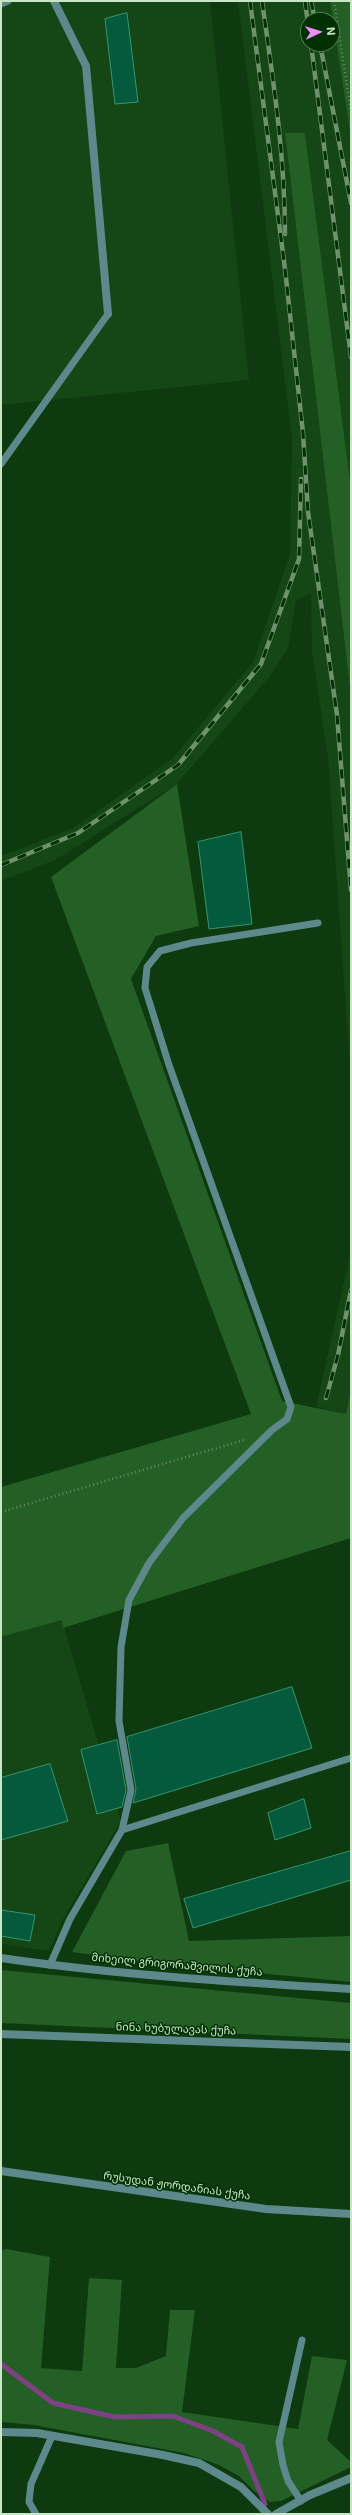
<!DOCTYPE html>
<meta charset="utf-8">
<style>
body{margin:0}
#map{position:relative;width:352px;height:2515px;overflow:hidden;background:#0d3a0e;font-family:Inter,sans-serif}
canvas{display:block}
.frame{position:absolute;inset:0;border:2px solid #c9e7c7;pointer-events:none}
.north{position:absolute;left:300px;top:12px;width:40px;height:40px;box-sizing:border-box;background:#013004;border:1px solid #517952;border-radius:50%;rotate:86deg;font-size:11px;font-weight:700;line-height:16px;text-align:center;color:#c9e7c7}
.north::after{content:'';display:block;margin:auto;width:14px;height:18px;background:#ee8cf8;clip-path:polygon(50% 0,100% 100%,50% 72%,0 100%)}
</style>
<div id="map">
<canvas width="352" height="2515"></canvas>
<div class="frame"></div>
<div class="north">N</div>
</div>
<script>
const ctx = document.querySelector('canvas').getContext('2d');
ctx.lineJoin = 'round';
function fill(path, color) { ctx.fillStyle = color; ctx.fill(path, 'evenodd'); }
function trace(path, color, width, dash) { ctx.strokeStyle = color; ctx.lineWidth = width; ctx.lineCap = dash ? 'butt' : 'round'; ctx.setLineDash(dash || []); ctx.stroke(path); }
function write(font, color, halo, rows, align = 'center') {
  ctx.font = font + ' Inter,"Noto Sans Georgian",sans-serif'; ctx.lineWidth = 3; ctx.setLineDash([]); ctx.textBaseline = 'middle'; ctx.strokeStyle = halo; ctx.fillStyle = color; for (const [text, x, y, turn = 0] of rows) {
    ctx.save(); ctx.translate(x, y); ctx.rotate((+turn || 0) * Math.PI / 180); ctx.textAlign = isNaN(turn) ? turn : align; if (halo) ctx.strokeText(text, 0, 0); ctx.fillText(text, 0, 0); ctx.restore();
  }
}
fill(new Path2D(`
 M1,1H210L249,380L1,405Z
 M238,1H330L351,139V488L305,133H285L351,697V1079L328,758L312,652L311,594L296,600L288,648L270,676L177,784L55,860L1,881V856L75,827L173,758L253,662L290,554L292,439ZM308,20H332V44H308Z
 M351,1250V1389L346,1414L316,1407Z
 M62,1620L121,1821L63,1919L49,1951L1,1944V1637Z`), '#154616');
fill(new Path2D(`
 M330,1H351V139Z
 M285,133H305L351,488V697Z
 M177,784L199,926L156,936L131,979L282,1401L346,1414L351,1389V1538L63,1628L62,1620L1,1637V1487L251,1414L51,877Z
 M168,1843L189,1941L351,1936V1982L144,1962L72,1952L126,1851Z
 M1,1970L351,2003V2039L1,2023Z
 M6,2249L50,2257L41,2368L82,2371L89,2278L122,2280L116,2368H136L166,2356L170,2310H195L182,2412L298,2429L312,2356L347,2360L327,2440L351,2462V2467L281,2501L270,2502L254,2491L239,2476L219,2465L184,2453L34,2425L1,2422V2251Z`), '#245f25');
trace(new Path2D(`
 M1,2364L53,2403L115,2417L173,2416L213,2431L242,2447L265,2504`), '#7c4283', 5);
const building = new Path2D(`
 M127,13L138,102L115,104L105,19Z
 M241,832L252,924L209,929L198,842Z
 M292,1687L312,1748L133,1803L136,1789L127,1737Z
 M117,1740L126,1790L122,1807L97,1814L81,1750Z
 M50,1764L68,1821L1,1840V1778Z
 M304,1799L311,1828L275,1840L268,1813Z
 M351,1851V1880L193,1928L184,1899Z
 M1,1910L35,1915L30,1941L1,1936Z`);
fill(building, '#05593d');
trace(building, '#369670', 1);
trace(new Path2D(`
 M334,1L351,112
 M1,1512L244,1440`), '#678d67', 2.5, [1, 3]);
trace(new Path2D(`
 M1,4L8,1
 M1,464L108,314
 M122,1830L131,1790L119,1721L121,1647L129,1600L149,1563L183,1518L272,1430L287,1419L291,1407L169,1065L145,988L147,967L160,951L191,943L318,923
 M50,1965L70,1919L122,1830L351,1758
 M301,2501L288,2481L283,2465L279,2442L302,2340
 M36,2514L29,2502L31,2484L52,2436`), '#5d898d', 7);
trace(new Path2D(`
 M54,1L86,66L108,314
 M1,2034L351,2047
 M1,2171L266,2209L351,2214
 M1,2432L37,2433L163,2455L199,2463L241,2487L268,2514
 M276,2514L310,2495L351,2478`), '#5d898d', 8);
trace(new Path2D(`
 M1,1958C117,1975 234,1982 351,1989`), '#5d898d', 8);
const rail = new Path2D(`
 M250,1L285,269L303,433L308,512L337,715L351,890
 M262,1C273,79 285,155 285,234
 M305,1L308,24
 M311,1L315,20
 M311,44L351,357
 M320,44L351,203
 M1,865L78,833L178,765L261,664L299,559L301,479
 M326,1398L338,1355L351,1290`);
trace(rail, '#6d926c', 4.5);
trace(rail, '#013004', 3, [9]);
write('11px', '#c9e7c7', '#013004', [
 ["მიხეილ გრიგორაშვილის ქუჩა",177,1965,5],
 ["ნინა ხუბულავას ქუჩა",176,2029,2],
 ["რუსუდან ჟორდანიას ქუჩა",177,2186,8]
]);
</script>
